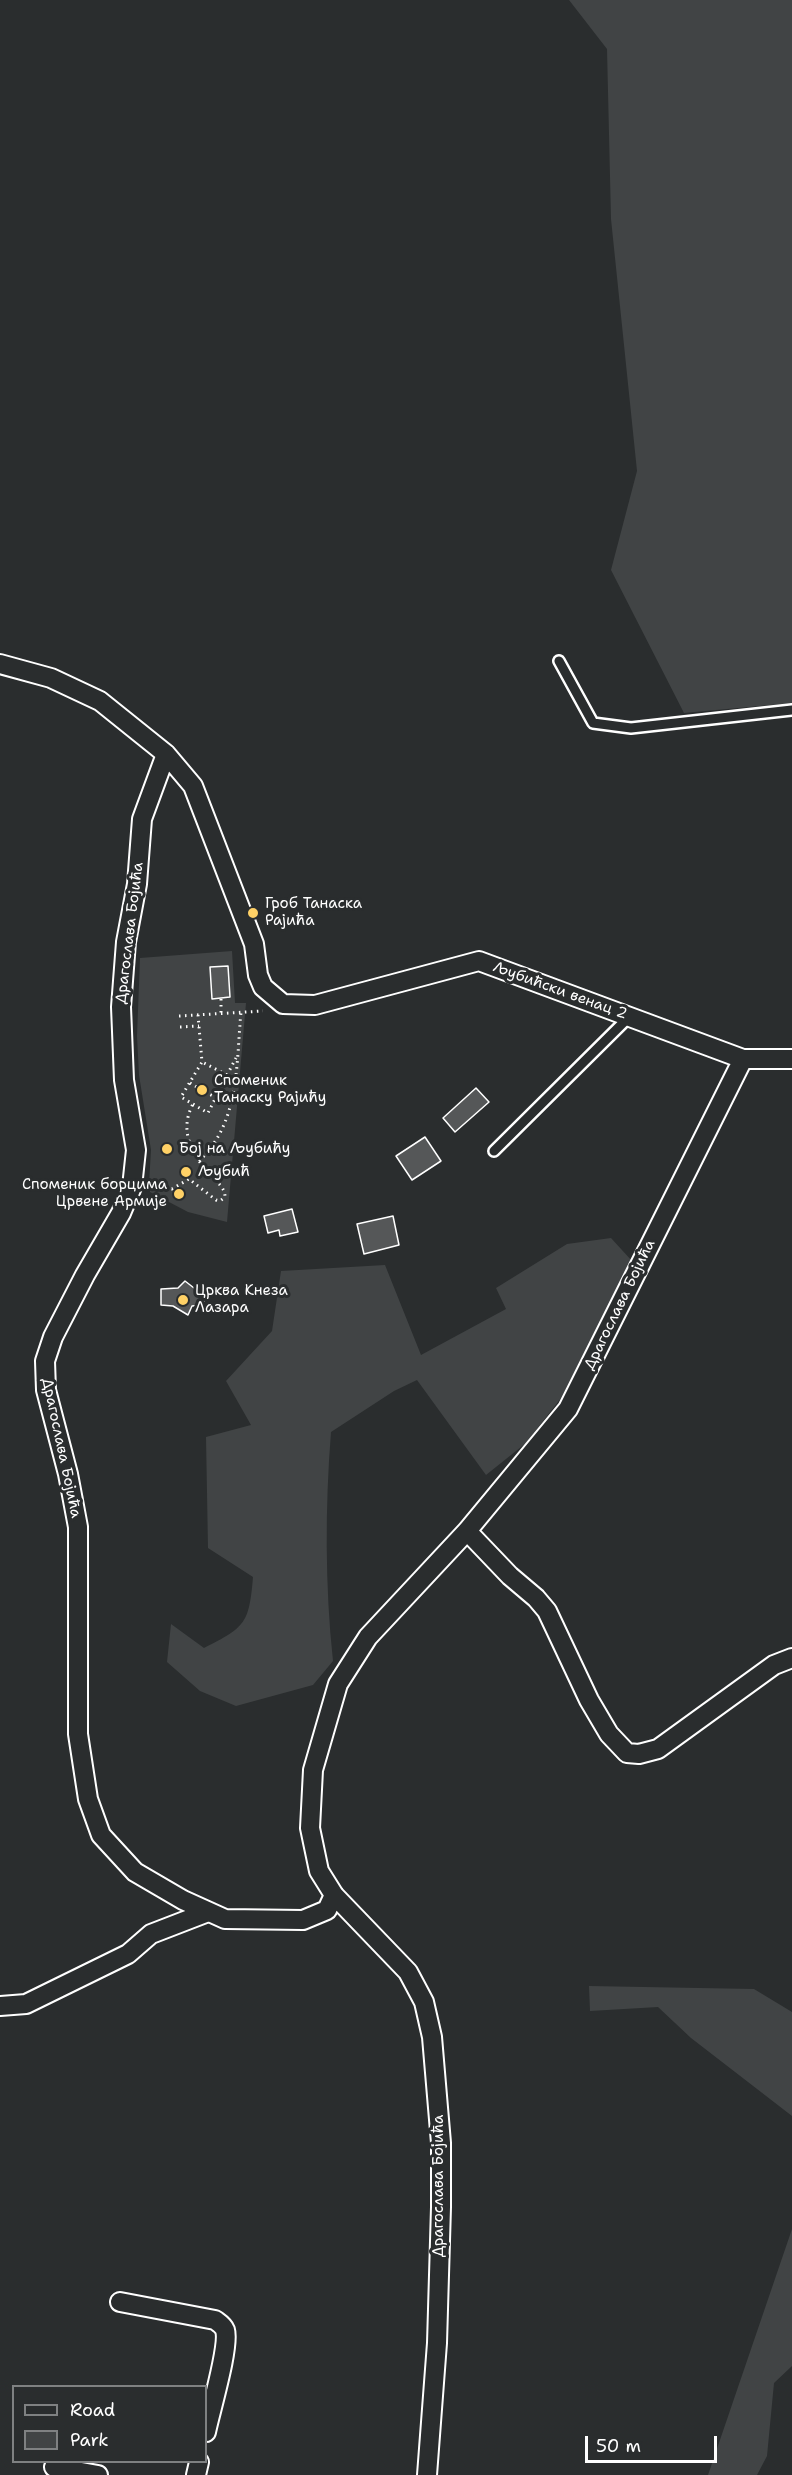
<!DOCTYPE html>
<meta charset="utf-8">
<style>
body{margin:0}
#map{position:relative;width:792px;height:2475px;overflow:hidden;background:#2a2d2e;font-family:"Shantell Sans",sans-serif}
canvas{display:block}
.legend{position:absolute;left:12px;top:2385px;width:195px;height:78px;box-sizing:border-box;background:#2a2d2e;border:2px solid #7f8182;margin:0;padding:8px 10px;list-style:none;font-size:18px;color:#fff}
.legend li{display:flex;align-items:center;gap:12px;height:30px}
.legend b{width:30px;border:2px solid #7f8182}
.scale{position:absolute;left:585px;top:2436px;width:132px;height:27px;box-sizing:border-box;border:3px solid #fff;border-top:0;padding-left:8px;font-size:18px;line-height:21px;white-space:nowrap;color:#fff;-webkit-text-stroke:4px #2a2d2e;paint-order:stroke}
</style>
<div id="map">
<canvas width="792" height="2475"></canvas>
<ul class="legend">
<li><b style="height:8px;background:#2a2d2e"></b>Road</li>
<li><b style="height:16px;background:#414445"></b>Park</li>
</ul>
<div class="scale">50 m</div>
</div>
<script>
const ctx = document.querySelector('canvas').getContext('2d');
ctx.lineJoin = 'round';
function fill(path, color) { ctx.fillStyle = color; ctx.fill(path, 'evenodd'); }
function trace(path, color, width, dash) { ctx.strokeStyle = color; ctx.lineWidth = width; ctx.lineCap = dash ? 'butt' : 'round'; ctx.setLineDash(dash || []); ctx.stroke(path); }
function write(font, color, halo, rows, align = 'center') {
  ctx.font = font + ' "Shantell Sans",sans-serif'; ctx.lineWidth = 6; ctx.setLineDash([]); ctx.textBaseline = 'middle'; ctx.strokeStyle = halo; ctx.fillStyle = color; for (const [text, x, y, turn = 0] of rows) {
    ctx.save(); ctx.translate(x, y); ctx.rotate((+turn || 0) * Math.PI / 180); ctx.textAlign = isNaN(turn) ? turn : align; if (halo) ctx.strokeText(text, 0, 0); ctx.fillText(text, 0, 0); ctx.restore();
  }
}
fill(new Path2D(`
 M569,0H792V703L684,713L611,570L637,471L611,219L607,49Z
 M232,951L235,1003H246L227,1222L188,1212L150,1192L149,1184L151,1150L139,1075L137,1036L140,958Z
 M611,1238L632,1261L561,1398L526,1443L486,1475L417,1380L394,1391L331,1432C325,1507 325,1586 333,1661L313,1685L236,1706L200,1691L167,1662L171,1624L204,1648C246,1627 249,1623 253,1577L208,1548L206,1437L251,1425L226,1381L272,1331L281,1271L385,1265L421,1355L506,1309L496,1288L567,1244Z
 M589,1986L754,1989L792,2012V2116L691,2038L658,2007L590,2011Z
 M792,2229V2366L774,2383L767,2456L757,2475H708Z`), '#414445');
const building = new Path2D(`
 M228,966L230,997L212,999L210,967Z
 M476,1088L489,1102L455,1132L443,1118Z
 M425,1137L441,1161L412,1180L396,1156Z
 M292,1209L298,1232L280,1236L279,1230L268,1233L264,1216Z
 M393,1216L399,1245L364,1254L357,1224Z
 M185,1281L194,1288H200L203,1291L206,1298L201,1305L192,1306L188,1315L173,1306L161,1305V1289L178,1288Z`);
fill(building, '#555758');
trace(building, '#fff', 1.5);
const service = new Path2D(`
 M559,661L593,723L631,728L792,710
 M494,1151L629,1017`);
const minor = new Path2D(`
 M0,664L51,678L100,701L166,754L193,786L254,944L258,975L263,987L283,1004L315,1005L479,961L743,1059H792
 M166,754L142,819L137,884L126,942L121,1007L124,1080L136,1150L132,1187L121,1213L85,1275L53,1337L45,1361L46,1390L68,1474L78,1527V1734L88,1799L101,1835L135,1872L183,1900L225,1919L303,1920L327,1910L334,1895
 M467,1531L510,1576L536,1598L547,1611L589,1700L609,1734L627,1753L639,1754L658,1749L774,1665L792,1658
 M0,2006L26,2004L128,1954L151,1934L208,1912
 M120,2302L215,2320C219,2323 223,2325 225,2330C230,2346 210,2412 206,2432
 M54,2467L98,2475
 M196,2475L199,2462
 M427,2475L437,2343L441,2207V2143L432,2037L424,2002L408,1972L334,1895L319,1871L310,1828L313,1770L338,1684L368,1637L467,1531L568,1409L743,1059`);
trace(service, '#fff', 14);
trace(minor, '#fff', 22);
trace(new Path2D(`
 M221,999V1014
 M198,1015L202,1062L181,1097L208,1113L227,1075L202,1062
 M179,1016L263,1011
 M180,1027L199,1026
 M227,1075L236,1058
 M190,1083L200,1089
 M205,1092L215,1097
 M199,1161C240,1122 236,1065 241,1012
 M149,1181L172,1189L189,1179L216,1200L220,1201L225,1197C225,1188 218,1183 212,1177C193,1156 178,1132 193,1104`), '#fff', 3, [1.5, 4.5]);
trace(service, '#2a2d2e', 9);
trace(minor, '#2a2d2e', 18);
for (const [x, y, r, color] of [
 [253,913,6,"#ffd166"],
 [202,1090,6,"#ffd166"],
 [167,1149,6,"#ffd166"],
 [186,1172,6,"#ffd166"],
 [179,1194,6,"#ffd166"],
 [183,1300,6,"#ffd166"]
]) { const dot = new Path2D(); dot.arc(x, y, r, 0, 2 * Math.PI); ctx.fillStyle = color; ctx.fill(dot); trace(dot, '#2a2d2e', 2); }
write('15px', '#fff', '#2a2d2e', [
 ["Гроб Танаска",265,904],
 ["Рајића",265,921],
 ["Споменик",214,1081],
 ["Танаску Рајићу",214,1098],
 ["Бој на Љубићу",179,1149],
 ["Љубић",198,1172],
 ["Споменик борцима",167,1185,"right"],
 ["Црвене Армије",167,1202,"right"],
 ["Црква Кнеза",195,1291],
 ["Лазара",195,1308]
], 'left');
write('15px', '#fff', '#2a2d2e', [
 ["Драгослава Бојића",130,933,-83],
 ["Љубићски венац 2",560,991,20],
 ["Драгослава Бојића",620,1305,-64],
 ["Драгослава Бојића",61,1448,78],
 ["Драгослава Бојића",439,2186,-90]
]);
</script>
